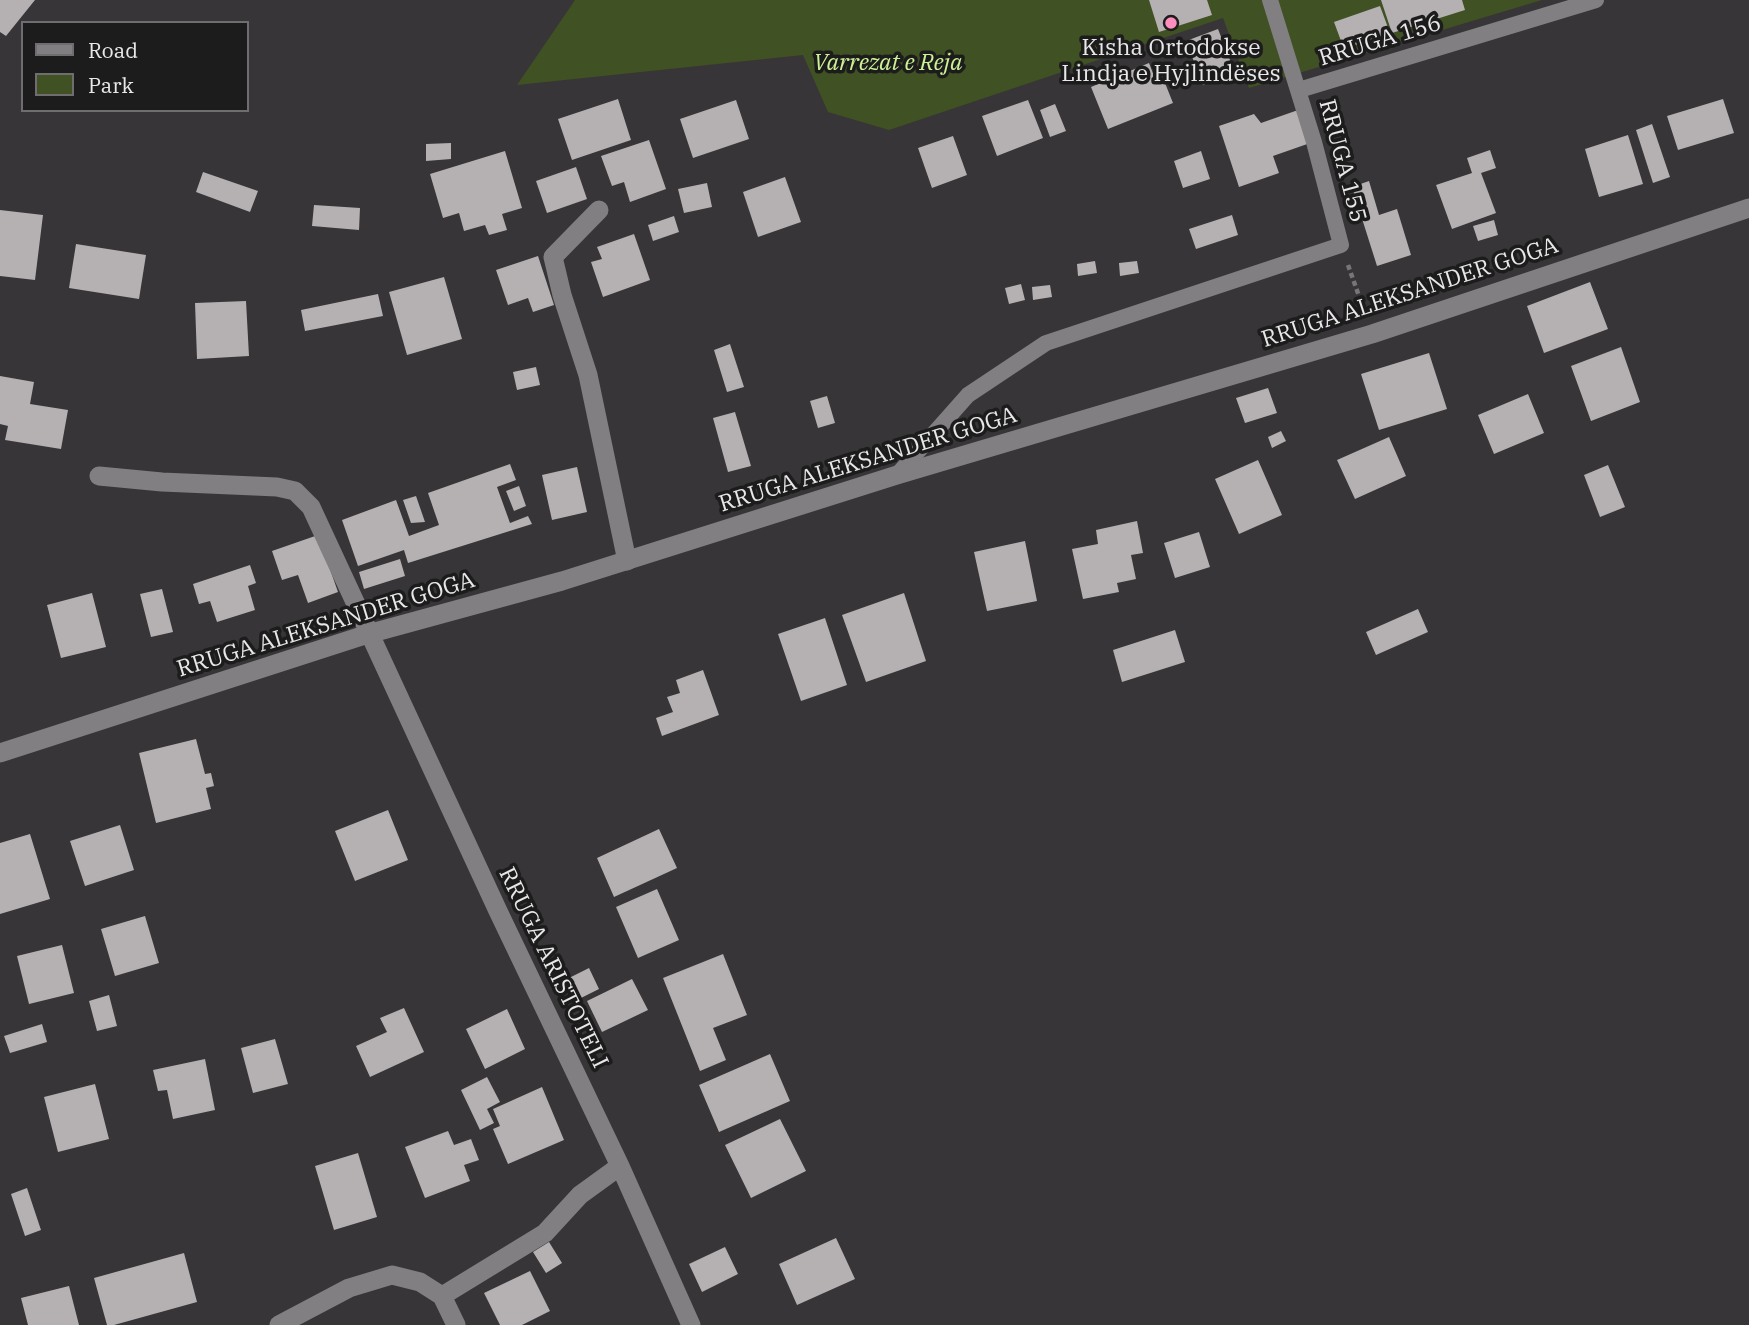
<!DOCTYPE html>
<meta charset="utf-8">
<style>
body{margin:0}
#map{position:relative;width:1749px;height:1325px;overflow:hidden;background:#373537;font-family:"IBM Plex Serif",serif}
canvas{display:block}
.legend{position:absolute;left:21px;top:21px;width:228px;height:91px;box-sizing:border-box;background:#1d1c1d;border:2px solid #6f6d6f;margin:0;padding:9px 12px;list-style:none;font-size:21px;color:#e9e7e9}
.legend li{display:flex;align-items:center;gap:14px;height:35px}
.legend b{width:35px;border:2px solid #6f6d6f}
</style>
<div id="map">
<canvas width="1749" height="1325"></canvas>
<ul class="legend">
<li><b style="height:9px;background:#817f81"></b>Road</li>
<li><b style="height:19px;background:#405123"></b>Park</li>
</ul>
</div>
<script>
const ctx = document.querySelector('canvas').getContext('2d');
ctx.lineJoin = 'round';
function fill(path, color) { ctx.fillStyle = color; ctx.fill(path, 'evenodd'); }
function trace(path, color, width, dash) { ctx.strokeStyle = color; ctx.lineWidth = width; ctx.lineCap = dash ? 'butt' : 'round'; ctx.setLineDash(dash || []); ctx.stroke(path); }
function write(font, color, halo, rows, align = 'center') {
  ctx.font = font + ' "IBM Plex Serif",serif'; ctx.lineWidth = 7; ctx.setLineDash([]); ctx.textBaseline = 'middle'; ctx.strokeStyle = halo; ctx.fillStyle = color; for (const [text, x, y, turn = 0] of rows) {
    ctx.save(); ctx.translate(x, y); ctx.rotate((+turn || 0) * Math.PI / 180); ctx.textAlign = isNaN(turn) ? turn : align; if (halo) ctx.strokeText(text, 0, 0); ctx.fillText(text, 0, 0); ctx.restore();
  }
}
fill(new Path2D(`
 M575,0H1542L1249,88L1223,18L889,130L828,112L803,55L517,85Z`), '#405123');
fill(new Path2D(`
 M0,0H35L6,36L0,32Z
 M1149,0H1207L1212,15L1159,32Z
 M1381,0H1462L1465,10L1392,33Z
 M1380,6L1390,33L1344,49L1334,22Z
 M1218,29L1235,73L1203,85L1186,41Z
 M1149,63L1154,76L1161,73L1173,103L1108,129L1091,87Z
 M618,99L631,140L572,160L558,119Z
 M1723,99L1734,133L1678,150L1667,116Z
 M736,100L749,139L693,158L680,119Z
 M1028,100L1043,138L997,156L982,116Z
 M1055,104L1066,131L1050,137L1040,110Z
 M1301,109L1313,142L1273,156L1279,173L1239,187L1219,126L1254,114L1261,123Z
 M1652,124L1670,177L1653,183L1636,130Z
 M1628,135L1643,184L1599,197L1585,149Z
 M953,136L967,175L932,188L918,148Z
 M649,140L666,189L630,202L624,182L612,186L601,156Z
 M451,143V159L426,161V144Z
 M1490,150L1496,168L1481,173L1496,213L1452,229L1436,185L1472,173L1467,158Z
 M505,151L522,208L502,214L507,230L489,235L485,225L464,231L459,213L443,218L430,174Z
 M1201,151L1210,179L1183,188L1174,161Z
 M576,167L587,199L547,213L536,181Z
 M203,172L258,191L250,212L196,192Z
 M785,177L801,222L758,237L743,192Z
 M1369,181L1379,215L1397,209L1411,255L1377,266L1352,187Z
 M707,183L712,207L684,213L678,189Z
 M314,205L360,208L359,230L312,226Z
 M0,210L43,215L35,280L0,276Z
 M1232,215L1238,235L1196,249L1189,229Z
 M674,216L679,232L653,241L648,225Z
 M1494,220L1498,235L1478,241L1473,226Z
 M634,234L650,280L603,297L591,262L602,259L597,247Z
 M76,244L146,255L139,299L69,288Z
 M538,256L554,305L533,312L528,298L508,305L496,270Z
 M1095,261L1097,273L1078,276L1077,264Z
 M1137,261L1139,273L1120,276L1119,263Z
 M444,277L462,339L407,355L389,292Z
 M1590,282L1608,329L1544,353L1527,306Z
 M1021,284L1025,300L1009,304L1005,288Z
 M1050,285L1052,297L1033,300L1032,287Z
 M378,294L383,316L305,331L301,310Z
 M246,301L249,356L197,359L195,303Z
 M730,344L744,387L727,392L714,350Z
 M1621,347L1640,402L1591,421L1571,366Z
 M1429,353L1447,409L1379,430L1361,374Z
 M536,367L540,385L517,390L513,372Z
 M0,376L34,382L30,404L68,410L61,449L5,440L8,426L0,424Z
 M1268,388L1277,413L1245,423L1236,398Z
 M1528,394L1544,433L1494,454L1478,415Z
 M827,396L835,423L818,428L810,401Z
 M735,412L751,466L728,472L713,418Z
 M1281,431L1286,441L1272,448L1268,437Z
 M1389,437L1406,476L1355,499L1337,460Z
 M1258,460L1282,515L1239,534L1215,479Z
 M510,464L516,480L497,487L510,523L528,516L532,524L408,563L404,550L358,566L342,520L396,500L409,536L439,525L428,493Z
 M1608,465L1625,507L1600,517L1584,475Z
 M577,467L587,512L552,520L542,475Z
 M519,486L526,506L514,511L506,491Z
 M416,496L425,522L411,523L403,500Z
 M1137,521L1143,553L1131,555L1136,579L1117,583L1119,592L1083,599L1072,549L1098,544L1096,530Z
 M1199,532L1210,567L1175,578L1164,543Z
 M318,535L338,592L308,603L298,575L282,580L272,551Z
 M1025,541L1037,601L987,611L974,552Z
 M400,559L405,576L364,589L359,572Z
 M250,565L256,583L248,586L255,610L217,622L210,601L199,604L193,584Z
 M162,589L173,632L151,637L140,594Z
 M92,593L106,647L61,658L47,605Z
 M904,593L926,661L866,682L842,615Z
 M1418,609L1428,632L1376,655L1366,632Z
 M825,618L847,685L801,701L778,634Z
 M1175,630L1185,662L1122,682L1113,650Z
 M703,670L719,715L662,736L656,718L673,712L667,697L680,693L676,680Z
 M196,739L205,774L211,773L214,786L206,788L211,809L156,823L139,753Z
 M388,810L408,860L355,881L335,831Z
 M120,825L134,870L85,886L70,841Z
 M659,829L677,868L614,897L597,858Z
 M30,834L50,899L0,914V843Z
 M657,889L679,940L638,958L616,907Z
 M145,916L159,963L115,976L101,929Z
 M62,945L74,993L29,1004L17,956Z
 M723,954L747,1015L713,1028L726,1060L700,1071L663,978Z
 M589,968L599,989L577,1000L567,979Z
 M632,979L648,1010L602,1032L587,1001Z
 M109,995L117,1026L97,1031L89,1001Z
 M404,1008L424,1052L370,1077L356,1046L387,1032L380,1018Z
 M507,1009L525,1049L485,1069L466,1029Z
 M42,1024L47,1042L10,1053L4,1036Z
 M275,1039L288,1084L253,1093L241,1048Z
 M770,1054L790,1101L719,1132L699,1085Z
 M205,1059L215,1110L173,1119L167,1090L158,1091L153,1070Z
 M487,1077L500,1102L487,1109L494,1123L480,1130L461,1090Z
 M95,1084L109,1139L58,1152L44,1097Z
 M542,1087L564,1140L508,1164L493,1129L500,1126L493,1109Z
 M780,1119L806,1171L751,1198L725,1145Z
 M448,1131L454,1145L471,1139L479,1160L464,1165L470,1181L425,1198L405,1147Z
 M358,1153L377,1217L334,1230L315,1166Z
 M27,1188L41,1230L25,1236L11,1194Z
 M836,1238L855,1279L797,1305L779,1264Z
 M549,1242L562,1263L546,1273L533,1252Z
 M725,1247L738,1274L702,1292L689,1264Z
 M184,1253L197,1302L114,1325H107L94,1278Z
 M530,1271L550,1311L522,1325H500L484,1293Z
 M69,1286L79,1325H28L21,1298Z`), '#b5b1b2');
trace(new Path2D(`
 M1348,265L1365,313`), '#777577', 4.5, [5, 3.5]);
trace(new Path2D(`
 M1299,90L1596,0
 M897,475L968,395L1046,343L1341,245L1314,142L1270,0`), '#817f81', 16);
trace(new Path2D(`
 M599,210L553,257L562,295L588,375L627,561
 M99,476L162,482L277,487L295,491L311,507L498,911L620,1166L691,1325
 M442,1296L456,1325
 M279,1325L349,1288L392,1275L420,1282L442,1296L545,1233L580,1195L620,1166`), '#817f81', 19);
trace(new Path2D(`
 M0,753L368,634L562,581L897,475L1372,334L1749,208`), '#817f81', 19);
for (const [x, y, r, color] of [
 [1171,23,7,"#fe8ebe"]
]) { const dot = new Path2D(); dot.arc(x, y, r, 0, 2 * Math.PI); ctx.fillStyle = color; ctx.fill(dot); trace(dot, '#1d1c1d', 2.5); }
write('23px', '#e9e7e9', '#1d1c1d', [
 ["RRUGA 156",1380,41,-17],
 ["RRUGA 155",1342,161,75],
 ["RRUGA ALEKSANDER GOGA",1410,293,-18],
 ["RRUGA ALEKSANDER GOGA",868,460,-17],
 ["RRUGA ALEKSANDER GOGA",326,625,-17],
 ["RRUGA ARISTOTELI",553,968,64]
]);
write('23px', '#e9e7e9', '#1d1c1d', [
 ["Kisha Ortodokse",1171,48],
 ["Lindja e Hyjlindëses",1171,74]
]);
write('italic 23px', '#cdf394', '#1d1c1d', [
 ["Varrezat e Reja",888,63]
]);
</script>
